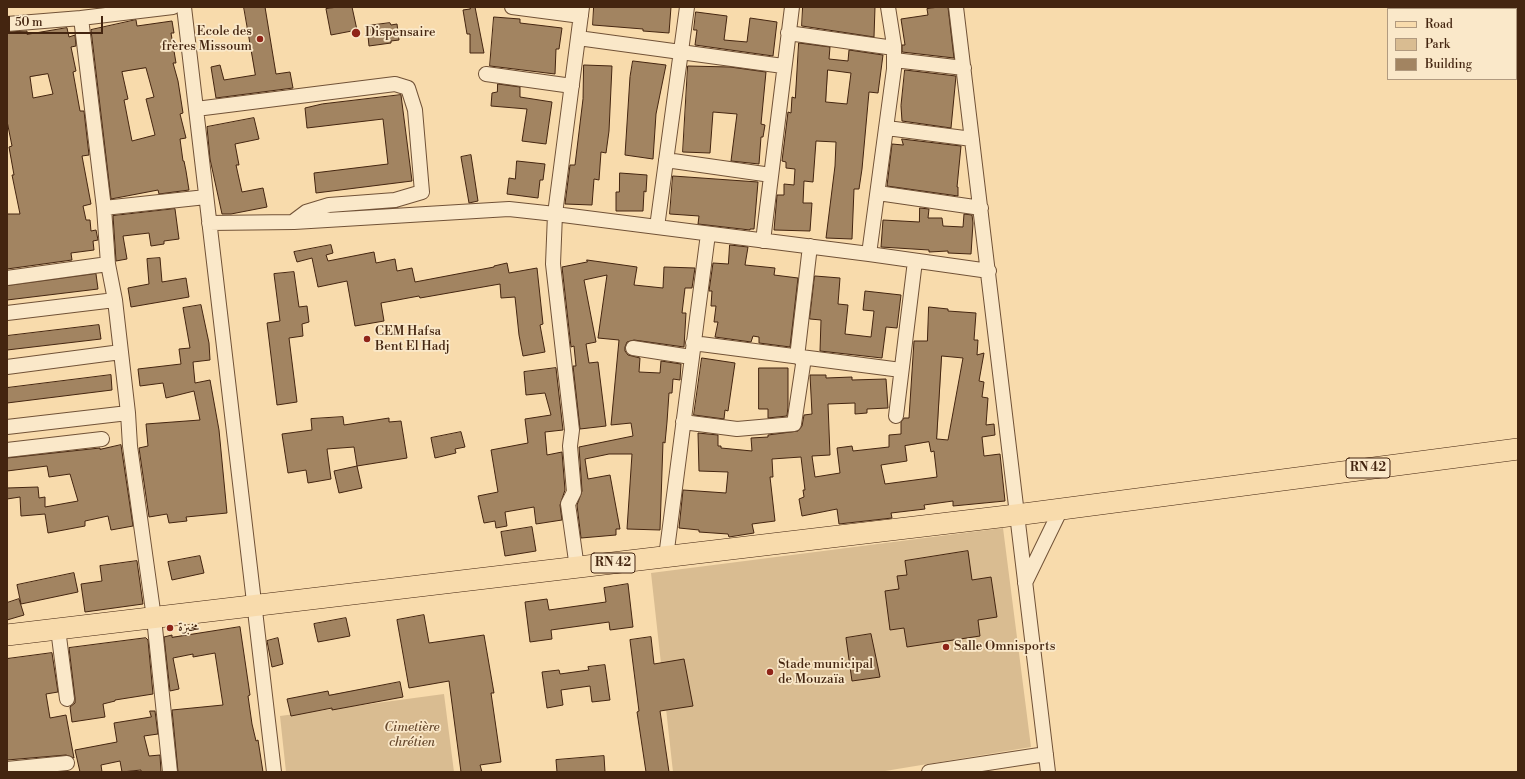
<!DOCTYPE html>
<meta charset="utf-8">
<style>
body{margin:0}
#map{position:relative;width:1525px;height:779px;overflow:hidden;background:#f8dbac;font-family:"Libre Bodoni",serif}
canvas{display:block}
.frame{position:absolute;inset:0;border:8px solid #442510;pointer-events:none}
.legend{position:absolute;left:1387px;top:8px;width:130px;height:72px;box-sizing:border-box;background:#fae8c9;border:1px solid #b19a7f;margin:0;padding:5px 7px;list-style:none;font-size:12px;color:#442510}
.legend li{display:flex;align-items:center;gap:8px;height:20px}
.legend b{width:20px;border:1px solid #b19a7f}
.scale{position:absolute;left:8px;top:16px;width:95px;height:18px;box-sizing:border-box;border:2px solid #442510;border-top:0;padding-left:5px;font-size:12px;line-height:14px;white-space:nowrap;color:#442510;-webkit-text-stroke:3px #fae8c9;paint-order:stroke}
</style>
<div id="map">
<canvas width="1525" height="779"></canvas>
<div class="frame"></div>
<ul class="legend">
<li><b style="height:5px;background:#f8dbac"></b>Road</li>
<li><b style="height:11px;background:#d9bc91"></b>Park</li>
<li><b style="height:11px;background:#a28461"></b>Building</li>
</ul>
<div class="scale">50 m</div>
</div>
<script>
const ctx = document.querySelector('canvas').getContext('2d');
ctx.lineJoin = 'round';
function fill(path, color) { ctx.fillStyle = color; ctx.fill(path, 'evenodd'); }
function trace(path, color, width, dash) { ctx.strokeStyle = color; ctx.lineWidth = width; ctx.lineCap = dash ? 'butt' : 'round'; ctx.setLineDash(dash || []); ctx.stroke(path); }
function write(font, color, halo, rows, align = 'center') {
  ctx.font = font + ' "Libre Bodoni",Amiri,serif'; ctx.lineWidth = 3.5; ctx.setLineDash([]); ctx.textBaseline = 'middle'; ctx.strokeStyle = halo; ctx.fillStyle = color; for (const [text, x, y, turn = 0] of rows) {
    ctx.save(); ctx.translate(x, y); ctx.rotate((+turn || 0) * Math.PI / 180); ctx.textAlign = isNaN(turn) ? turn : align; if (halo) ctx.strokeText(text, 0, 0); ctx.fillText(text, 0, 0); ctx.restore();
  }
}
fill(new Path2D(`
 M1003,528L1031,747L879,772H673L651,573Z
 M444,694L454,772H286L280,716Z`), '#d9bc91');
const building = new Path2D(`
 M244,7H265L276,74L290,72L293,88L216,98L211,67L220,65L224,80L255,75Z
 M338,7H352L357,30L331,35L326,9Z
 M470,7H475L484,53H470V34H467L463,10L470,9Z
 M594,7H671L669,33L643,31V29L593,25Z
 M803,7H875L874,37L802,26Z
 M939,7H948L954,58L902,52V45H905L901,19L928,15L927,9Z
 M696,12L727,16L724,40L747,42L750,18L777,22L773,56L695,45L697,30H694Z
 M494,17L520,19V23L562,28L559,49H556L555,74L490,66Z
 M136,20L137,26L172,21L174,33H171L176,63H173L178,81L183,113L180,114L186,138L180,139L183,161H184L186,171L189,190L159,194L158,190L111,199L91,30ZM146,68L154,97L146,99L155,135L132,141L124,100L128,99L122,72Z
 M390,23L391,25L397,24L399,40L391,41V43L369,46L367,26Z
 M67,28L69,37L75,35L76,46L71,47L76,71L73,72L80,111H84L89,155L82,156L91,204L83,206L86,220H90L91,231L96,230L98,240L93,241L94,250L71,253L72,260L7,269V214H20L12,175H14L9,147L12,146L7,121V32L27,31V34ZM48,74L53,94L33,98L30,77Z
 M799,43L830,47L829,59L848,61L849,50L883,55L878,93L869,92L862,169L859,189H854L852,239L826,238L835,166L836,142L816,141L813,182L804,181L803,203H812L810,231L774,230L777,195H784V184L794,185L795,169L786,168V162L782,161L788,112L791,113L792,97L795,98ZM828,70L851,73L847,104L826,102Z
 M633,61L666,65L656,114L653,159L625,155L630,77Z
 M584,65L612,66L609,131L606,153L601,152L599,180L594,179L592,205L565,204L570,165H575L583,99Z
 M688,66L730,67L766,72L761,124L765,125L763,137H761L759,164L731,161L737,114L713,112L710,153L683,152Z
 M905,70L956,76L951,128L902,121L901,106Z
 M498,84L520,87V97L552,102L546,144L522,141L527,109L491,106L492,93L497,92Z
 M401,95L412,181L316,193L314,173L388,164L383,119L307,128L305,108L322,104Z
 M254,118L259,139L235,144L239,165H236L242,192L263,188L267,207L231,214H222L210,159L207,127Z
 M902,139L961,146L957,187H958V196L887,186L892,144L903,145Z
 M471,155L478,201L469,203L461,157Z
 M517,161L545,164L543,180H540L538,198L507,194L509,178L515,179Z
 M620,173L647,175L646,192L644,191L643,211H616V192H619Z
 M673,176L758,182L754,229H750V230L698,224L699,216L670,214Z
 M920,208L929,209L928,218H942L943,226L963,227L964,214L972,215L973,223L971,254L948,253V251L929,252V250L881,247L883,220L919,222Z
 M175,209L179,239L164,241V244L151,246L149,233L123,236L127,259L116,261L113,216Z
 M331,245L333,253L326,255L328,261L374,252L376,263L395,259L397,271L412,268L415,282L494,267V266L507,263L509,273L537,268L543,324L540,325L545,352L523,356L519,335L515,297L501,298L500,284L420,298L419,296L381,303L384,321L355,326L347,281L318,287L312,258L297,262L294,252Z
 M730,245L748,247L745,265L775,268L774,275L798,278L790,347L759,343V337L753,336L751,342L715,337L718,322H714L716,306H711L712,291H709L713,263L728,264Z
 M160,258L162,282L186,278L189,297L131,307L128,288L149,284L147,259Z
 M587,260L637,267L634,285L663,288L664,267L695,268L692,288H685L682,313H686L684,347L634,340L627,342L625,347V351L628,355L640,358L639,372L660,373L661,361L681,364L680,380L673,379L672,393H669L667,422L665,443L663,442L660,530L627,529L632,454H609L585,459L588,479L610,475L620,529H616V535L581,538L577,505L582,491L579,447L633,436L631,423L611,425L619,340L598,338L607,275L584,280L596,342L586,344L589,363L598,362L606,426L580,429L573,366H576L574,346L571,347L562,267L587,262Z
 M294,272L299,307L307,306L309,322L302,324L303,336L289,338L297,402L277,405L267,323L280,321L274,274Z
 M96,274L98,289L7,300V286Z
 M815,276L840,278L838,304L848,305L845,334L871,337L874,311L863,310L865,291L901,295L897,328L886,327L882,358L820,351L821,320L810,319Z
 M201,305L209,343L210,360L193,362L195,383L210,380L219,430L227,513L186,517L187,521L169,523L167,514L149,517L139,448L148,446L146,424L200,420L194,391L166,398L163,383L140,386L138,369L181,364L179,349L190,348L183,308Z
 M929,307L948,309V311L976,313L974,340H978L977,355L984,353L979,381L984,382L982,397L988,398L986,425L994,424L995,435L982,437L984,456L1000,454L1005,501L953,506V501L924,505L925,509L891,513L892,518L839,524L837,509L802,516L799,499L804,497L803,490H805L801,457L772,459L773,477H770L775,521L752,524L754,533L729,537L728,534L699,532V530L679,528L683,490L726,493L728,472L699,471L698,433L718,435V446H721V448L752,451L751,438L768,437V435L798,431L802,426L804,415L812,414L810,375H826V378L852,377V380L886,379L888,408L867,409V413L855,414V403L828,404L830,455L812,456L815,477L840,473L837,448L852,446L853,451L889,447V435L901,434V422L904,418H909L914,341H927ZM942,356L963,358L948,440L937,439ZM929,442L931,452L934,451L937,477L885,484L881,465L907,461L905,446Z
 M99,325L101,339L7,350V336Z
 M702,358L735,363L728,411L725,410L724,419L694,415Z
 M556,368L563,430L545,432L547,455L562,452L565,490L560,505L562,520L536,524L534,507L505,512L507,526L496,528L495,521L484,523L478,496L498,492L491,450L528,443L525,419L551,415L545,393L526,395L524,372Z
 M759,368H788V407L787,416L768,418V409H759Z
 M111,375L112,390L7,403V388Z
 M343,417L344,425L389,418V422L401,421L407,458L357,466L362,488L339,493L334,471L357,466L354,447L327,449L331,479L308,483L306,470L288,473L282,434L312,430L311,419Z
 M461,432L465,447L455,449L456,453L435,458L431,438Z
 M121,445L133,526L111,530L108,516L85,521V526L48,533L45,514L21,516L20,497L7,499V488L38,487L39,498L45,497V507L78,501L70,474L49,477L47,466L7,471V458L100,448V449Z
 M532,527L536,551L505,556L501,532Z
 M968,551L972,580L991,577L997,617L978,620L980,636L907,647L904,628L890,630L885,591L899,589L897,576L907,575L905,561Z
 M200,556L204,573L172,580L168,562Z
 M137,561L143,604L85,612L81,584L102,581L100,566Z
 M74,573L78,592L21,604L17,585Z
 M628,584L633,627L610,630L609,622L551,630L552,639L530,642L525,602L547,599L549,610L606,602L604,588Z
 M19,599L24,615L7,620V603Z
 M424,615L429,643L484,635L494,693H491L501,762L480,765L482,772H461L449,681L409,688L397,620Z
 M346,618L350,636L318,642L314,624Z
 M240,627L250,695L248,696L252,724L256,741L258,740L263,772H178L172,710L223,705L215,653L193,657V654L173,658L179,689L170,691L164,637L172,635V637Z
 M871,634L880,677L852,681L846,638Z
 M651,637L654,664L684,659L693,706L660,711L669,772H646L637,712L639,711L630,640Z
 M146,638L148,640L153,694L115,700V701L103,704L105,717L72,722L70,707L75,703V698L69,648Z
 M278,638L283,664L272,667L267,641Z
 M52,653L58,692L46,694L50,718L66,715L74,758L66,755L7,760V659Z
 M605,665L610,700L592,702L590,686L561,690L563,705L547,708L542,672L559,670L560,674L589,670L588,667Z
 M400,682L403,697L332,710V708L291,716L287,699L328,691L329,695Z
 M150,711H155L158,734L144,736L149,756L160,755L161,772H141V770L122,772L120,761L101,765L102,772H80L75,750L117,742L114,723L151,717Z
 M604,756L605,772H557L556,760Z`);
fill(building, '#a28461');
trace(building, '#442510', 1);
const minor = new Path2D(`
 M184,7L274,772
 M512,7L581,16
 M956,7L1048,772
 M81,18L104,208L108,264L115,300L128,413L130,446L154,618L170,772
 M7,24L81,18L173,7
 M788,33L894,48
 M578,38L783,66
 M894,60L964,68
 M486,74L572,86
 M196,109L395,84L408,88L415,110L422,192L395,200L329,205L306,212L294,221
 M887,128L972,139
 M666,160L771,175
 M878,193L981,208
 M104,208L206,197
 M209,223L294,222L509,209L555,214L869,254L989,271
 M657,227L687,7
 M763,241L792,7
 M869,254L894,69V45L888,7
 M7,278L108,264
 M7,313L115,300
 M693,343L901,370
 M633,348L691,357
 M797,357L810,246
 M7,367L121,352
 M896,416L915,261
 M683,422L737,429L794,424L804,358
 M7,427L128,413
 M7,450L102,439
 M666,557L708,234
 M577,568L568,504L574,492L570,446L572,430L553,264L555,214L582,7
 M1025,583L1061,509
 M58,629L67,699
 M7,769L67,763
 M929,772L1046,754`);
const primary = new Path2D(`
 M7,635L1016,515L1518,449`);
trace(minor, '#715237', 16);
trace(primary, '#442510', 22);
trace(minor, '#fae8c9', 14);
trace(primary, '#f8dbac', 21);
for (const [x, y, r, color] of [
 [356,33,5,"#8f2418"],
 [260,39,4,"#8f2418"],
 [367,339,4,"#8f2418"],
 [170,628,4,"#8f2418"],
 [946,647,4,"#8f2418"],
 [770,672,4,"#8f2418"]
]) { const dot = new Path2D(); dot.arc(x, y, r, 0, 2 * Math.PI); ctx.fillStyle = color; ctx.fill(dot); trace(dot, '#fae8c9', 1.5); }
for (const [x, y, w] of [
 [1368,468,44],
 [613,563,44]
]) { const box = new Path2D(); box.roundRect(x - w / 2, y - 10, w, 20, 3); ctx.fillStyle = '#fae8c9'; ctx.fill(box); trace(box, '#442510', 1); }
write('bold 12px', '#442510', null, [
 ["RN 42",1368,468],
 ["RN 42",613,563]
]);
write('13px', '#442510', '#fae8c9', [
 ["Ecole des",252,32,"right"],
 ["frères Missoum",252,47,"right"],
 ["Dispensaire",365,33],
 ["CEM Hafsa",375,332],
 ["Bent El Hadj",375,347],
 ["مخبزة",178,628],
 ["Salle Omnisports",954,647],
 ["Stade municipal",778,665],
 ["de Mouzaïa",778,680]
], 'left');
write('italic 13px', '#694b30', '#fae8c9', [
 ["Cimetière",412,728],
 ["chrétien",412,743]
]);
</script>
